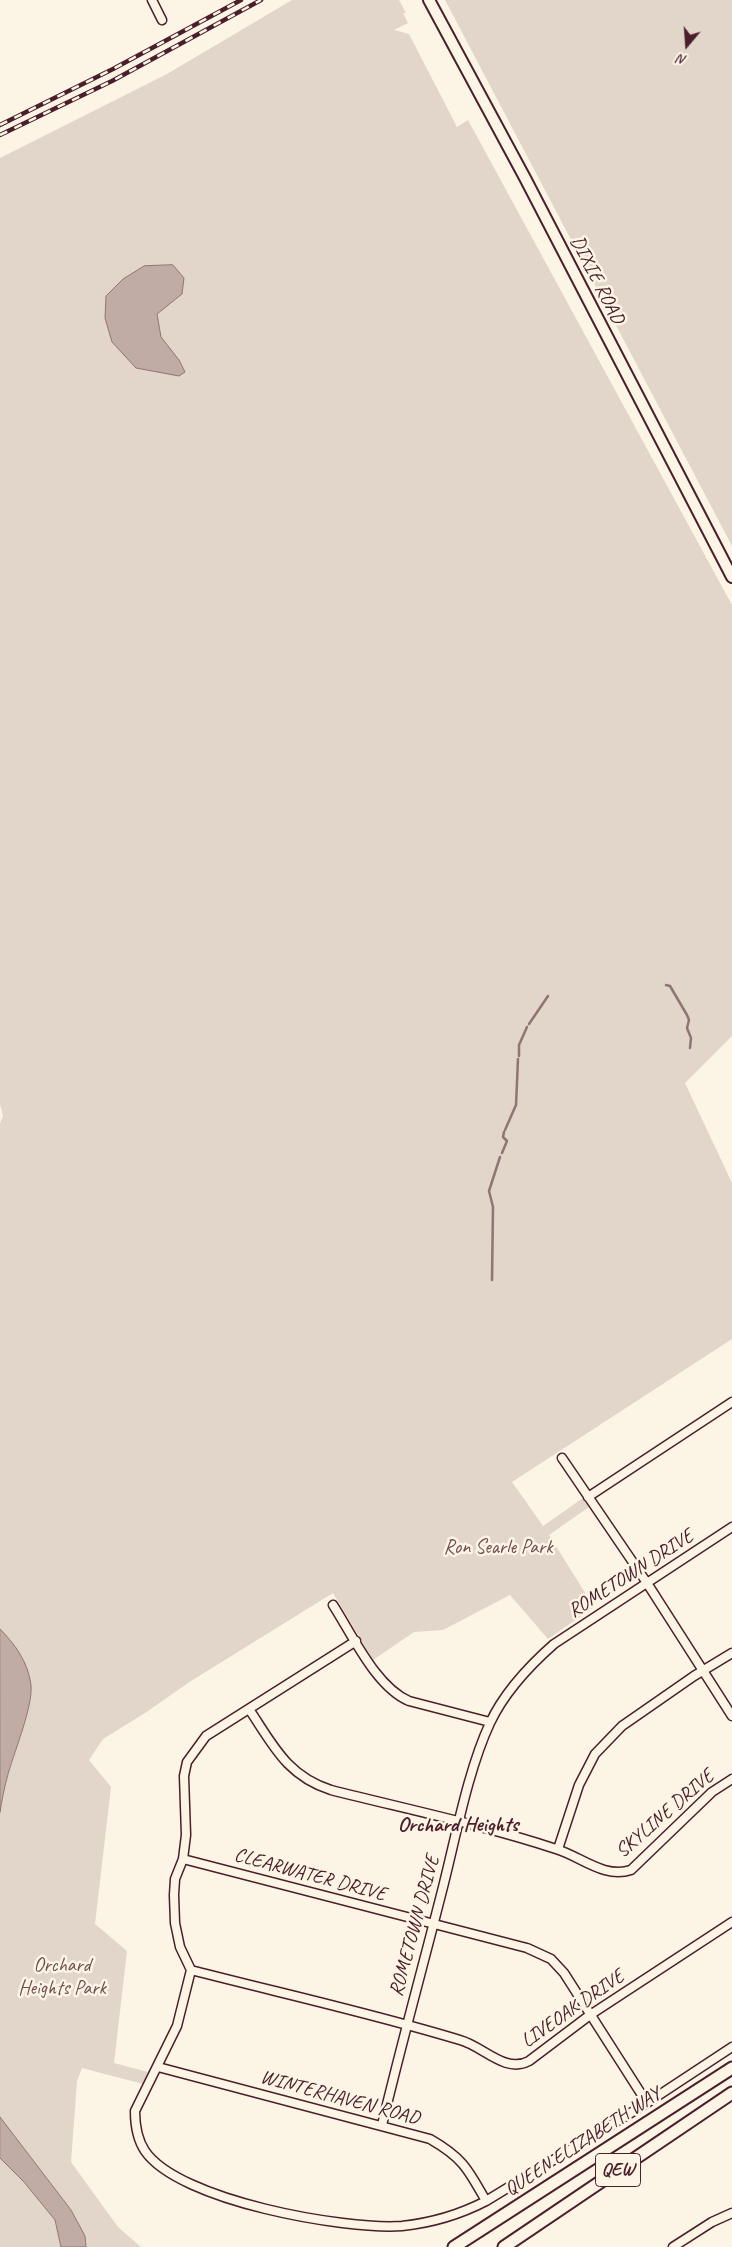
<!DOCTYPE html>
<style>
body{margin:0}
#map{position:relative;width:732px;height:2247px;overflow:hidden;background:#fcf5e5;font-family:Caveat,sans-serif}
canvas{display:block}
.north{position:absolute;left:662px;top:20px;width:50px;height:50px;-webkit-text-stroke:4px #fcf5e5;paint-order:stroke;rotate:198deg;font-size:14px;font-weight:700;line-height:20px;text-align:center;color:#4a1f2b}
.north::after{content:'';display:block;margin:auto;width:18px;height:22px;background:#4a1f2b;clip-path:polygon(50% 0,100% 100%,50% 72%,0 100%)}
</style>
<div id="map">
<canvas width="732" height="2247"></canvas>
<div class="north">N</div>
</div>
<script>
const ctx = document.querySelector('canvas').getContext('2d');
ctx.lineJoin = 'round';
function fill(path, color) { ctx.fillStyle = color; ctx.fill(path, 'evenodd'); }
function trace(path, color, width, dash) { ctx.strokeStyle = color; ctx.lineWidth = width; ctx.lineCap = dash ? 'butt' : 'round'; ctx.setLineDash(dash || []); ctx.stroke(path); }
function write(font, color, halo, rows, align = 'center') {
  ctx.font = font + ' Caveat,sans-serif'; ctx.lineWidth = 5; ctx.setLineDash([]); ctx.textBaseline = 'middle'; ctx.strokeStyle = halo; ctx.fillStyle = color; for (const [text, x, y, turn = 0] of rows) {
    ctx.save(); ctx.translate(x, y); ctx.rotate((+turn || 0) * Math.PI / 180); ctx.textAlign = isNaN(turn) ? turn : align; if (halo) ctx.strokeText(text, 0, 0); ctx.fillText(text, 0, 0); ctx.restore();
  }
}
fill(new Path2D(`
 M292,0H399L406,13H403L408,23L394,30L409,34L457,127L468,120L732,605V1036L685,1083L732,1183V1339L512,1482L543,1526L583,1498L589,1507L549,1535L594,1607L548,1639L510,1595L443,1630L414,1632L373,1660L333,1593L191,1681L145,1713L103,1739L89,1760L111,1787L95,1924L127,1951L114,2063L148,2072L143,2084L82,2068L77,2081L71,2162L118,2227L141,2247H86L85,2236L71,2210L0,2117V1812L6,1779L25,1721L31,1686L11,1640L0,1629V1123L3,1116L0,1104V158L167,74Z
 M445,0H732V546Z
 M0,2158L24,2182L55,2220L61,2247H0Z`), '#e2d5ca');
const water = new Path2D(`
 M173,265L184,278L182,294L157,314L161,337L179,360L185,372L179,376L136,368L112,342L105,318L106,296L123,279L144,266Z
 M0,1629C15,1644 28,1662 31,1685C33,1708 13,1754 7,1778C4,1789 2,1800 0,1812Z
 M0,2117L71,2210L85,2236L86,2247H61L55,2220L24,2182L0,2158Z`);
fill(water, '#c0aca5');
trace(water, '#917474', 1);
trace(new Path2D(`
 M666,985L670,986L687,1015L689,1020L687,1028L691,1038L690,1048
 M529,1024L548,996
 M519,1056V1045L527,1027
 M505,1130L516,1105L518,1059
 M502,1153L507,1141L503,1137L504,1132
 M492,1280L493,1207L489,1191L500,1157`), '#917474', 2.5);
const minor = new Path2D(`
 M152,0L162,20
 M562,1458L647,1583L732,1716
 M588,1497L732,1402
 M333,1605C353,1636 376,1687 409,1701L490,1722
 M356,1641L206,1736L187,1762L184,1776L186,1835L183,1859L175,1879L174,1895L175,1923L180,1947L191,1970L177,2026L135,2111C135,2125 137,2139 145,2151C179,2201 345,2230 402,2226C430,2223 461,2214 486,2201L647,2103L732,2047
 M249,1709C273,1745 287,1776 331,1790C406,1809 483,1825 556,1849C580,1856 604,1879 631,1870L712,1792L732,1779
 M558,1849L579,1785L595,1754L622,1726L694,1676L732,1653
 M183,1859L527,1948L551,1959L564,1973L647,2103
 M191,1970C280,1993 371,2013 460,2040C483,2046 505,2074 529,2061L590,2015L732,1922
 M158,2067L430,2139C463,2158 468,2169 486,2201
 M382,2125C401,2045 423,1966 443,1887C456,1836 468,1770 490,1723C504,1693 529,1666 554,1644L732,1527
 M673,2247L712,2222L732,2213`);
const major = new Path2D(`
 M429,0L525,178L732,577`);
const highway = new Path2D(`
 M454,2247L732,2068
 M504,2247L732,2093`);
trace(minor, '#4a1f2b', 11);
trace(major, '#4a1f2b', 14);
trace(highway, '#4a1f2b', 15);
trace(minor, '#fcf5e5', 8);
trace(major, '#fcf5e5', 10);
trace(highway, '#fcf5e5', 11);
const rail = new Path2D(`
 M0,125L113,69L241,0
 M0,135L112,81L261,0`);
trace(rail, '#4a1f2b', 4.5);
trace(rail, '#fcf5e5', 2.5, [8]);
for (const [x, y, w] of [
 [618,2170,45]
]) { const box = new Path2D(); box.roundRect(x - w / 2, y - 16.5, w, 33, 4); ctx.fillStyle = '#fcf5e5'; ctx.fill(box); trace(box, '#4a1f2b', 1); }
write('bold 19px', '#4a1f2b', null, [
 ["QEW",618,2170]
]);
write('20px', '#4a1f2b', '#fcf5e5', [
 ["DIXIE ROAD",597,280,63],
 ["ROMETOWN DRIVE",631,1574,-33],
 ["SKYLINE DRIVE",665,1814,-41],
 ["CLEARWATER DRIVE",310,1875,15],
 ["ROMETOWN DRIVE",415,1926,-75],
 ["LIVEOAK DRIVE",573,2009,-35],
 ["WINTERHAVEN ROAD",340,2098,15],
 ["QUEEN ELIZABETH WAY",583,2142,-33]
]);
write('20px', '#704c53', '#fcf5e5', [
 ["Ron Searle Park",498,1548],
 ["Orchard",62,1966],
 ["Heights Park",62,1989]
]);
write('bold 21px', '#4a1f2b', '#fcf5e5', [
 ["Orchard Heights",458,1825]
]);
</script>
